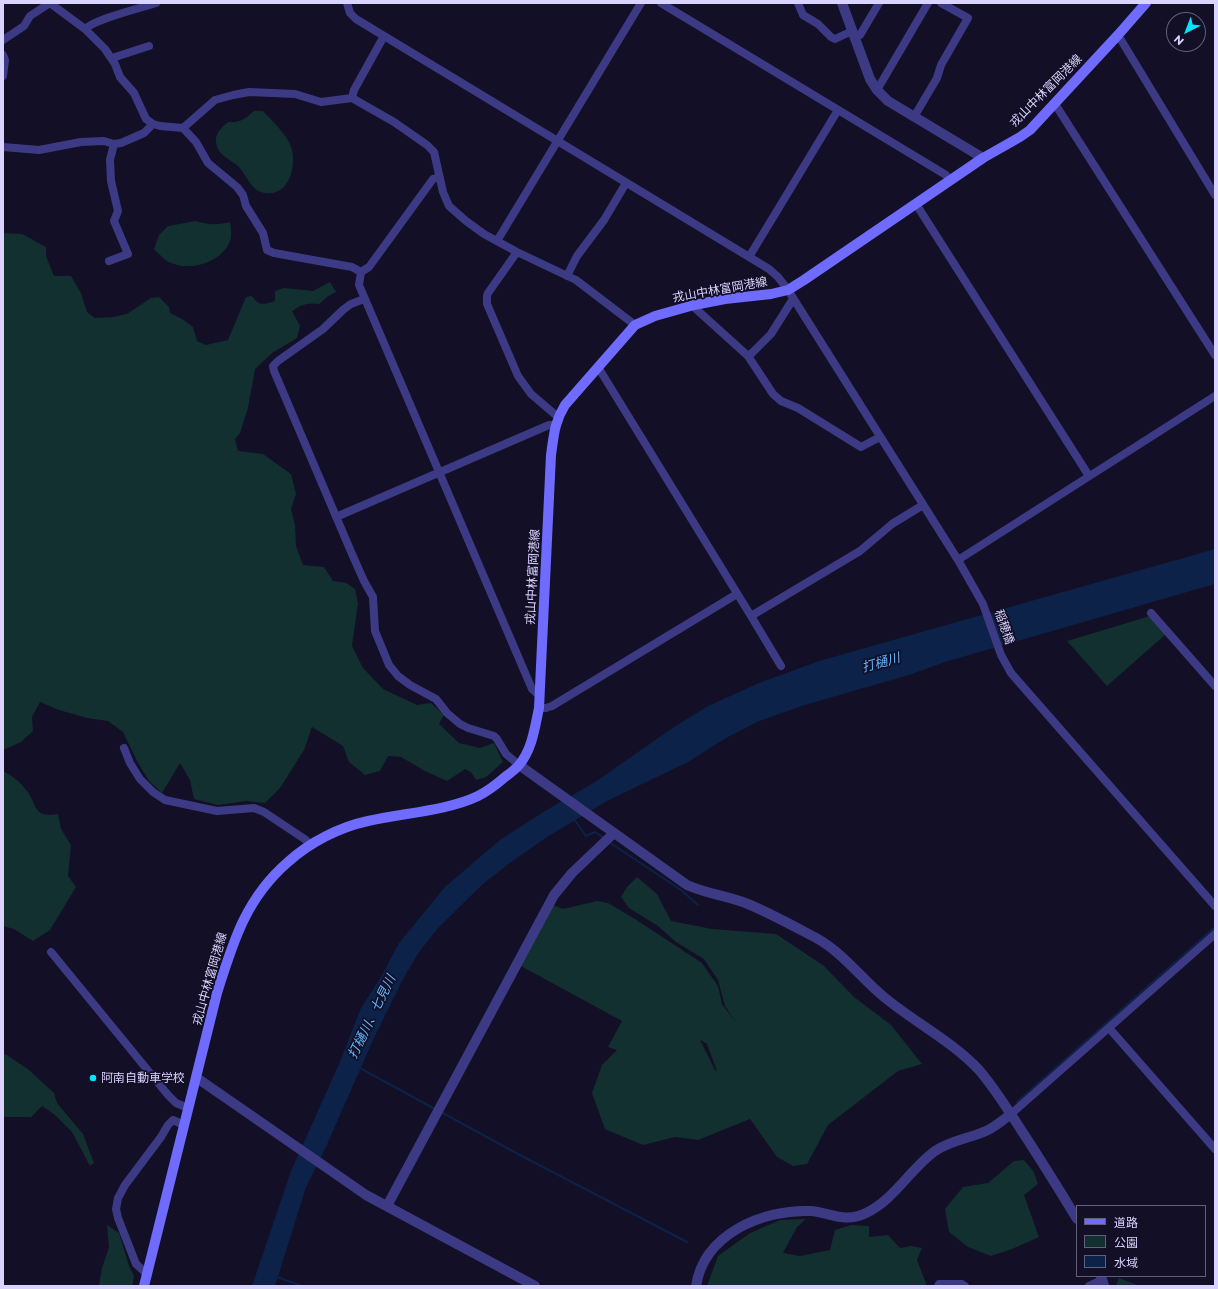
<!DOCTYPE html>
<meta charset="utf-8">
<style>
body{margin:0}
#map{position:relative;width:1218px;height:1289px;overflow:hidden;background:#130f26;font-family:Montserrat,"Noto Sans JP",sans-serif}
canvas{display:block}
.frame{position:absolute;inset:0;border:4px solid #d9d4ff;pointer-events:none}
.legend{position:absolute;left:1076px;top:1205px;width:130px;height:72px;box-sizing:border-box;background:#130f26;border:1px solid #625e7d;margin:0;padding:5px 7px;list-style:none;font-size:12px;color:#d9d4ff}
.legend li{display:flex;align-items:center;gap:8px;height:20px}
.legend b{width:20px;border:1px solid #625e7d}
.north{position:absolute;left:1166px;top:12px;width:40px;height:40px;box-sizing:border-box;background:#130f26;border:1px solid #625e7d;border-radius:50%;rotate:222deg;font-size:11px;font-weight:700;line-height:16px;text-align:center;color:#d9d4ff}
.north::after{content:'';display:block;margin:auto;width:14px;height:18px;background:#00e5ff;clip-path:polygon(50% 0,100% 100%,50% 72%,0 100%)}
</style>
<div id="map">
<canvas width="1218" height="1289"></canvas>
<div class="frame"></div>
<ul class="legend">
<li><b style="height:5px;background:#6f6bff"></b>道路</li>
<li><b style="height:11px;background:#12302f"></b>公園</li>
<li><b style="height:11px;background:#0c2248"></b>水域</li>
</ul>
<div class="north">N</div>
</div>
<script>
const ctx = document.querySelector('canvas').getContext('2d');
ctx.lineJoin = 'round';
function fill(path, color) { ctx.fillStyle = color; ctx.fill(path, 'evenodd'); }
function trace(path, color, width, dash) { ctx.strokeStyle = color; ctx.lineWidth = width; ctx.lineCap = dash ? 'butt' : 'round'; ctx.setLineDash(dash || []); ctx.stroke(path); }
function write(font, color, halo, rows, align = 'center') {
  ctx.font = font + ' Montserrat,"Noto Sans JP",sans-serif'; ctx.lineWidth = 3.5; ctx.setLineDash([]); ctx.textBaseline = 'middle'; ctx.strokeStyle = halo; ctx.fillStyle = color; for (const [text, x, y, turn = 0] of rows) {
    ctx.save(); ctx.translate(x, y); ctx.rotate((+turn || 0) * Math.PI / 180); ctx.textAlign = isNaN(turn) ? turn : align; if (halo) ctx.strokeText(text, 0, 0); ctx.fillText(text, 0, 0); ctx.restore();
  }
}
fill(new Path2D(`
 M254,111H263C272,121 289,136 292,150C296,167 289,196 266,193C251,192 247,175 238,166C230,159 217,155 216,142C215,133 222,127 228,122C240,123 245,119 254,111Z
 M196,221C208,225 218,225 230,222C231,228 232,235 230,241C222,261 194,271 174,264C166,262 160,255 154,249L159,235L168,226Z
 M3,233L22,234L46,247V256L54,276H71L81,293L87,312L95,318L113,317L127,314L151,298L159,297L169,307L170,313L182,319L193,327L197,341L206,345L228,340L246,297L252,296C259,307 265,304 275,301V291L284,288L313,291L330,282L336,292L327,297L319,304C307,302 301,305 292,311L300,326L297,338L272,353L255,369L248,408L240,433L235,439L238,451L263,454L291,474L296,494L291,509L295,525L296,546L303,565L324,567L333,581L346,583L355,589L358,603L352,646L363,668L383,689L417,705L431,703L444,715L439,724L459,743L480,748L494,743L503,762L486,777L476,780L471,772L465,769L447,781L425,771L401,757L388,756L380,771L365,775L349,762L343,746L312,727L304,750L280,788L265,803L246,801L218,805L194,799L190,780L180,763L162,793L149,781L137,761L123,732L108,721L87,718L59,710L40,702L32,717L33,731L21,742L3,750Z
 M1150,616L1166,634L1107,686L1067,641Z
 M3,771C13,776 20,782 27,791C38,806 33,818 58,814L61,829L71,845L68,876L76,887L50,930L33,941L14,929L3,926Z
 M637,877L657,894L671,921L712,929L776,934L824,966L854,997L891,1025L922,1064L898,1071L828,1125L807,1164L793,1166L777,1157L750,1119L698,1140L675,1137L643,1145L605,1129L592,1093L602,1065L617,1050L608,1047L622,1021L521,966L553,905L563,909L597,901L608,903L635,919L702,963L718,986L722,1004L737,1024L725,1006L718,980L704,959L676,942L658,926L629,908L621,897L627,887ZM700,1040L707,1044L717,1071L715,1070Z
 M3,1054L7,1055L29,1070L54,1093L57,1103L83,1134L94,1163L90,1166L72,1132L55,1115L42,1106L31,1117H3Z
 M1024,1160L1034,1172L1038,1184L1024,1195L1039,1237L1012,1249L991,1256L968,1247L949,1232L945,1209L963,1187L988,1183L1014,1161Z
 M806,1219L797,1227L783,1253L800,1256L830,1250L835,1230L851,1225L869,1226V1237L888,1235L900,1248L911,1246L922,1248L917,1260L927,1286H707L718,1256L750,1233L780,1220Z
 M107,1225L119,1233L129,1266L134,1276L132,1286H99L102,1268L109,1247Z
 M1119,1278L1140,1286H1116Z`), '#12302f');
fill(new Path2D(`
 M1215,549V584L945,662L909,675L805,705L759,721L726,738L688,762L607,801L547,837L514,860L484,883L439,927L419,952L403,979L374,1038L325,1149L306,1187L275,1286H252L291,1171L339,1064L361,1008L381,977L399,943L445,887L501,839L545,811L595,782L674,727L708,706L759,683L819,661Z`), '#0c2248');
trace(new Path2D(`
 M574,819L586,836L595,832L604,838
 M609,842L681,890L698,905
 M358,1067L435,1109
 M1017,1102L1215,927
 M441,1112L518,1154L687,1242
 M277,1277L302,1286`), '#0c2248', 2);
trace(new Path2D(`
 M50,3L85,29L105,49L115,64L120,77L134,93L146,119L153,124L160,126L183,128L215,100L233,95L249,92L295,94L321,102L352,98L394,122L427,145L434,152L443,192L449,206L466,221L484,234L517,252L576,280L635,325
 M347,3L350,13L356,19L769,269L778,277L788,290L958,560L983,604L1001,655L1011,673L1215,906
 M661,3L946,175L950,180
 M798,3L803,15L818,24L831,37L835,39L852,31
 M85,29C95,19 141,8 156,3
 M1118,35L1215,195
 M855,37L860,35L879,3
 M3,40L24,26L30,16L50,3
 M3,55L5,60L3,76
 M112,58L149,46
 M877,90L928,3
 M352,98L354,90L384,36
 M1055,104L1215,355
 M914,117L937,78L941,65L968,18L941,3
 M183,128L196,142L208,163L237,187L243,195L246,206L263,233L267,250L274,253L352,267L361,272
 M3,147L39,150L81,142L104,141L114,144L121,143L144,133L153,124
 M439,177L433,179L369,267L361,272L359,285L532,689L540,696
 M916,204L1089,476
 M497,241L641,3
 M517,252L488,293L487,296V304L518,376L531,394L558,417
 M749,257L838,110
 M109,261L128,254L114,221L118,211L111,181L110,160L114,144
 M567,276L577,256L604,220L626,183
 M364,299L351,304L344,309L323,329L278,361L273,366L274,371L352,554L364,581L373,597L375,631L389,665L398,676L410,685L436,699L447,713L460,724L468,728L494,736L497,739L506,754L519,765
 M694,305L696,309L748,356L773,394L781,401L798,408L861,447L880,437
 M748,356L752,353L771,334L793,299
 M598,367L751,616L860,551L892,524L923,505
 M336,517L549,425H555
 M958,560L1215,396
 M1151,613L1215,686
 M751,616L781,666
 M539,708H546L552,706L737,594
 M124,748L130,763L140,779L153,792L165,800L217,811L254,808L264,812L306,840L310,845
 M51,952L168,1095L176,1103L188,1108
 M1109,1028L1215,1149
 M1011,1114L1215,934
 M147,1274L136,1264L118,1218L116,1209L118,1198L125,1185L161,1137L168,1125L173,1120L184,1125
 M938,1286L939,1284H962L965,1286
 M1089,1286L1102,1280`), '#3d3a85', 8);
trace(new Path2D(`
 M842,3L870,79L877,90L888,101L983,158
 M519,765L687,885C707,894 728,896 748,904C772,914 795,927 818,939C844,954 861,978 884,997C914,1022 952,1041 979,1070C993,1086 1004,1104 1016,1122C1037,1154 1057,1186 1077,1219
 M197,1078L366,1195L535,1286
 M387,1206L554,895L572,873L614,833
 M1101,1276L1104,1286
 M696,1286C704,1234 763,1209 810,1211C830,1212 844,1224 866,1213C894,1200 910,1169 935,1151C950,1141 970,1138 986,1131C995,1127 1003,1120 1011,1114`), '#3d3a85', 10);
trace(new Path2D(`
 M144,1286L217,993C233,942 246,898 288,862C310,842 340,827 368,821C402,813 447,811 478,796C488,791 497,784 505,777C510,773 515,770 519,765C532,750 535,727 539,708L551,455C554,435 554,423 565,405L635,325L655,316L694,305L725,299L771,294L788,290L804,280L983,158L1020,137L1030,130L1118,35L1146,3`), '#6f6bff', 10);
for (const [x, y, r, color] of [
 [93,1078,4,"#00e5ff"]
]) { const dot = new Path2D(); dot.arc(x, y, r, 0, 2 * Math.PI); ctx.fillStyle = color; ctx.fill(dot); trace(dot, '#130f26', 1.5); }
write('12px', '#d9d4ff', '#130f26', [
 ["戎山中林富岡港線",1046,91,-45],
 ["戎山中林富岡港線",720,290,-10],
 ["戎山中林富岡港線",533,577,-87],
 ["稲穂橋",1004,627,71],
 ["戎山中林富岡港線",210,979,-74]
]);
write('12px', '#d9d4ff', '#130f26', [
 ["阿南自動車学校",101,1078]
], 'left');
write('italic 13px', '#62b6ff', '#130f26', [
 ["打樋川",881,663,-16],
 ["打樋川、七見川",372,1017,-64]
]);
</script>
